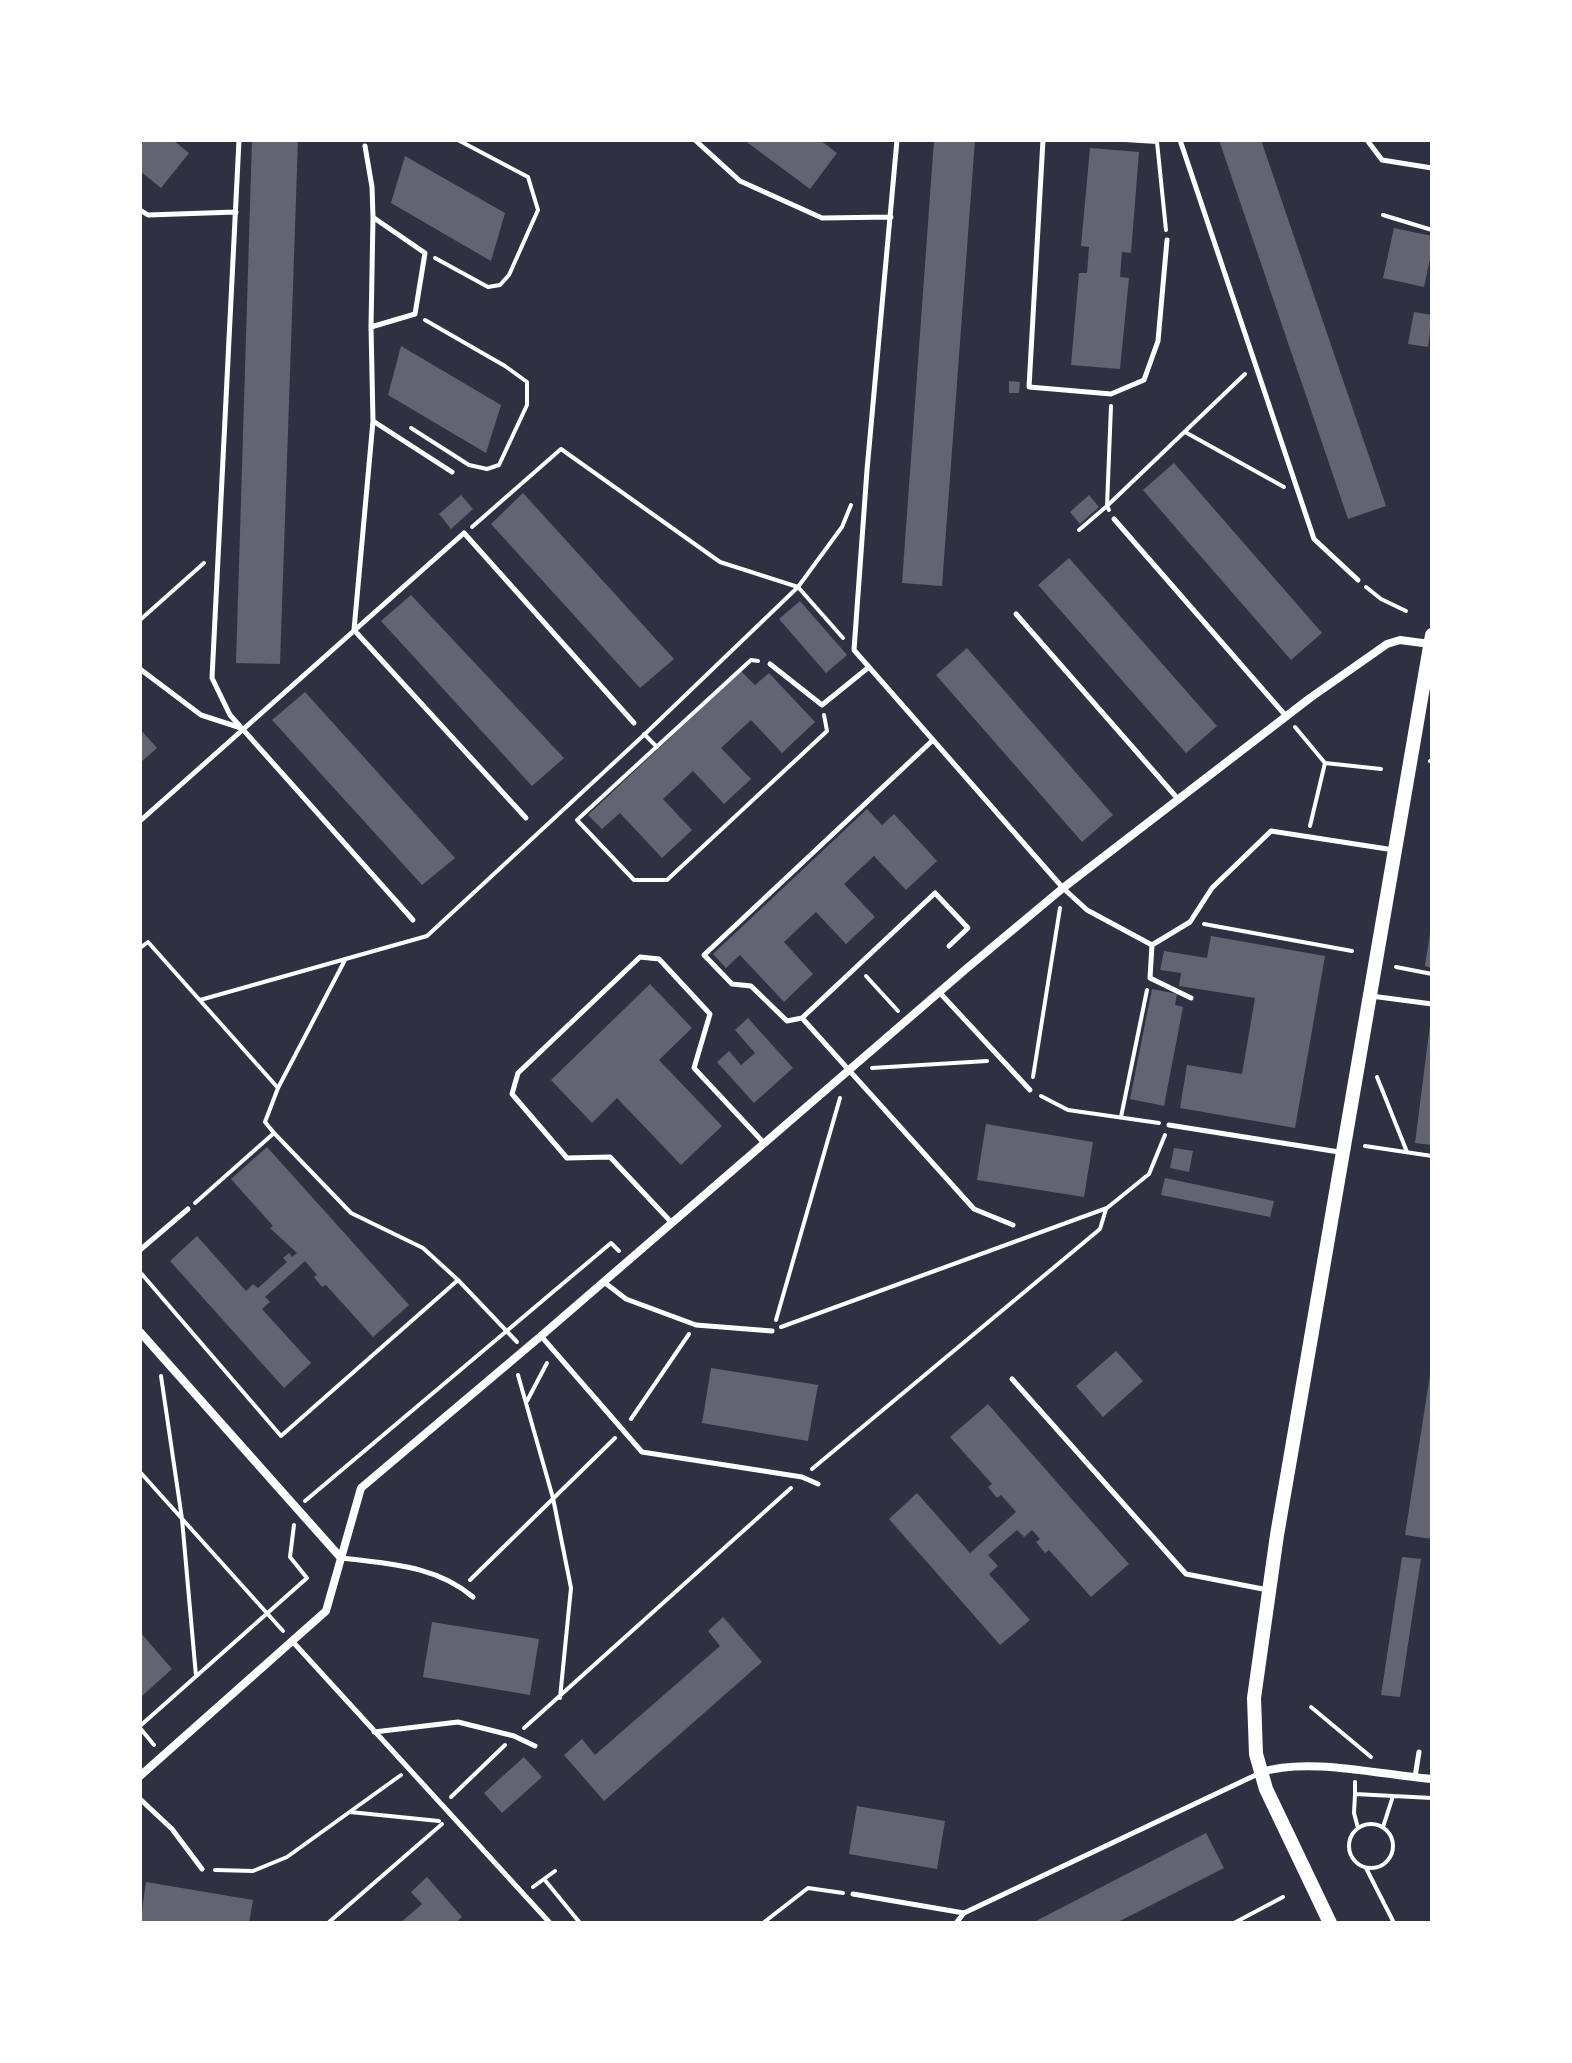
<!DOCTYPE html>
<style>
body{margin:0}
#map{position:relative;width:1572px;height:2063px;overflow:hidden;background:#2d3142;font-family:"DM Sans",sans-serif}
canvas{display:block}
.frame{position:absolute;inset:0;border:142px solid #fff;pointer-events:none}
</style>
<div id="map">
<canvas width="1572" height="2063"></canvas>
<div class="frame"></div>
</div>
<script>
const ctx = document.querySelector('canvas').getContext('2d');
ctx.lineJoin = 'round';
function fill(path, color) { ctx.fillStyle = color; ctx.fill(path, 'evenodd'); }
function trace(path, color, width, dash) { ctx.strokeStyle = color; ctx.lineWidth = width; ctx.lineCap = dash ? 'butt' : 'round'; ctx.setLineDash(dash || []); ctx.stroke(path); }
fill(new Path2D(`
 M140,140H173L189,153L161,188L140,171Z
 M252,140H298L280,664L236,663Z
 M744,140H820L837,153L810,189Z
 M934,140H975L942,586L902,583Z
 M1219,140H1261L1386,506L1348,519Z
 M1090,148L1139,152L1131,253L1122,252L1120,277L1129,278L1120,369L1071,365L1079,273H1087L1089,247L1081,246Z
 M405,156L505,213L491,261L391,203Z
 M1394,228L1432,236V250L1424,287L1383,278Z
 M1414,312L1432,315L1428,347L1408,344Z
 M401,346L501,405L486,453L388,395Z
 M1009,381L1020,382L1019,393H1009Z
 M1174,463L1322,633L1291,660L1143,490Z
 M523,493L674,659L640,688L491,524Z
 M461,495L473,509L451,529L439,514Z
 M1089,495L1099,507L1080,524L1070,512Z
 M1069,558L1217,726L1186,753L1038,585Z
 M411,595L564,758L532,786L381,621Z
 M800,601L847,655L826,673L779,619Z
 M967,648L1113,815L1082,842L936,675Z
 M741,671L755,685L769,673L815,722L782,753L751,720L721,748L751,779L724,804L693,771L663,799L692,830L662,858L620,813L602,829L588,815Z
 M305,692L455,858L422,885L272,720Z
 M140,729L157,748L140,763Z
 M867,809L882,825L894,814L937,861L906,890L874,856L844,884L875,917L846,944L816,912L784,942L813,974L784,1002L740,955L726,968L713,954Z
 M1430,933H1432V968L1425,966Z
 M1211,936L1325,956L1295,1128L1180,1108L1187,1065L1242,1074L1255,998L1179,986L1181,973L1160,970L1164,951L1207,958Z
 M650,984L692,1028L659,1060L722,1126L681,1165L617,1098L592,1123L551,1080Z
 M1152,989L1177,994L1175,1005L1183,1007L1164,1106L1130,1099Z
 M748,1018L793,1068L754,1103L717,1062L729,1051L741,1065L755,1053L735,1030Z
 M1430,1025H1432V1145L1415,1143Z
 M986,1124L1093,1142L1084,1197L977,1180Z
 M267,1147L409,1305L373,1337L326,1285L322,1287L314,1277L317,1275L305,1261L265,1297L270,1302L262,1309L311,1363L284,1388L170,1261L197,1236L246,1291L253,1284L258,1288L287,1262L283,1258L289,1253L292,1257L297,1253L270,1228L273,1226L231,1179Z
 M1174,1148L1193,1151L1189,1172L1170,1168Z
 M1165,1178L1274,1201L1270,1217L1161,1195Z
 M1116,1351L1143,1381L1103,1417L1076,1386Z
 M711,1368L818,1385L808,1441L702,1423Z
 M1430,1375H1432V1539L1405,1535Z
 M988,1404L1129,1564L1091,1597L1049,1550L1045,1553L1036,1542L1040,1539L1032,1530L1024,1537L1017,1530L988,1555L998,1566L989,1574L1030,1620L1000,1645L889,1519L917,1493L970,1553L1016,1512L1001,1495L997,1498L988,1487L992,1484L950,1437Z
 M1402,1557L1421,1559L1400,1697L1381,1695Z
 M723,1617L762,1662L604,1801L564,1755L582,1739L595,1755L720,1646L708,1631Z
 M432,1622L539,1639L530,1695L423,1677Z
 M140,1632L172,1669L142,1696L140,1693Z
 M524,1757L542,1777L502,1813L484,1793Z
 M857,1806L945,1821L937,1869L849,1854Z
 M1206,1833L1224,1868L1116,1923H1032Z
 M427,1877L462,1917L455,1923H400L422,1904L411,1892Z
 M146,1882L253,1900L249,1923H140Z`), '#626471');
trace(new Path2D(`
 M1125,140L1157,142L1166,230
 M1383,215L1432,230
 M435,258L488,287L500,285L509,275L538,210L528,177L458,140
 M411,428L469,465L487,469L499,465L527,405V382L505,366L425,320
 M1185,432L1284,487
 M1109,510L1107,506L1245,374
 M472,527L561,449L720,562L798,587L843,638
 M1079,530L1107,506L1111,406
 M1366,587L1381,599L1406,611
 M140,620L204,563
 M758,661L751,660L577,820L634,880H667L827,731L824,715
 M1295,727L1325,763L1310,826
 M644,734L657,747
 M1430,761L1432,760
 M1325,763L1381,769
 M1204,924L1352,951
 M140,948L148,942L278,1088L265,1122L274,1133L351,1213L423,1248L458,1280L517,1342
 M1396,967L1432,974
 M866,976L898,1011
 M200,1000L427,936L645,734L798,587L842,527L851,505
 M872,1068L987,1061
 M1033,1077L1060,908
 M1377,1077L1407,1152
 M278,1088L345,960
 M1041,1096L1068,1110L1159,1123
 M1121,1117L1147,990
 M1365,1146L1432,1156
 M195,1203L274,1133
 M140,1272L281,1436L458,1280
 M776,1320L840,1098
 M781,1327L1107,1208L1149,1174L1165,1135
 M518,1375L553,1498L571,1588L560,1698
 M161,1376L182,1519L196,1676
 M527,1401L547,1363
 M631,1419L689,1334
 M812,1469L1100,1229L1106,1209
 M140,1472L283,1631
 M305,1501L611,1243L619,1251
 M470,1580L615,1438
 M1311,1707L1371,1757
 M140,1726L307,1578L290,1557L294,1525
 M140,1728L154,1745
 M524,1728L791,1488
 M1355,1782V1794L1432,1798
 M1355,1794L1354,1813L1358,1828
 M451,1797L505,1745
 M350,1812L439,1821
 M1349 1846a22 22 0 1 1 44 0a22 22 0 1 1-44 0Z
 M1383,1827L1393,1796
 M1366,1868L1394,1923
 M215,1870L253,1871L287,1857L401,1775
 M544,1879L580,1923
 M533,1887L555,1871
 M328,1923L442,1824
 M763,1923L808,1888L843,1893
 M1234,1923L1283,1897`), '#fff', 4);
trace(new Path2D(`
 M239,140L212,678L230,715L413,920
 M695,140L740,181L822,218L891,217
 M897,140L867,470L854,650L1063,888L1087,910L1152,945
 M1043,140L1029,387L1111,394L1144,380L1158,341L1167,240
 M1180,140L1314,539L1358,580
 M1367,140L1382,160L1432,168
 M365,146L372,187L373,217L371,327L373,421L354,630L526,818
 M140,210L148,215L236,212
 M371,327L415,314L425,253L374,218
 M373,421L452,472
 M1114,519L1286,716
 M1016,614L1178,799
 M770,664L822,705L869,667
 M140,669L201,715L241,728
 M140,821L464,533L634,723
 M1152,945L1190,922L1212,888L1271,831L1394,850
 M1152,945L1150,978L1191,998
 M949,946L968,928L935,893L802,1018L974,1209L1013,1225
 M940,993L1030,1090
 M1371,996L1432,1004
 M802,1018L787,1021L751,986L732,984L704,955L933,740
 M1169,1125L1339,1152
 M672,1223L610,1157L567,1158L512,1094L518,1073L640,957L659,959L710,1014L694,1068L764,1143
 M140,1250L188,1209
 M604,1282L626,1299L696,1325L772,1331
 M541,1336L642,1452L802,1477L818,1484
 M1012,1379L1186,1574L1268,1590
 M342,1558C388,1564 436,1565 473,1597
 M293,1642L550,1923
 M374,1732L458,1722L514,1736L535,1746
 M1415,1777L1419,1752
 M140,1799L172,1829L202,1869
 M853,1894L964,1913L1260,1773
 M956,1923L964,1913`), '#fff', 5);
trace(new Path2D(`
 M140,1332L341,1558
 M1261,1772C1309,1757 1381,1775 1432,1779
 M140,1776L326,1611L361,1488L541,1336L966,969L1063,888L1310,698L1387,644L1400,640L1430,644`), '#fff', 8);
trace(new Path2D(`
 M1330,1923L1266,1789L1256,1754L1254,1698L1277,1535L1432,635`), '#fff', 14);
</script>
